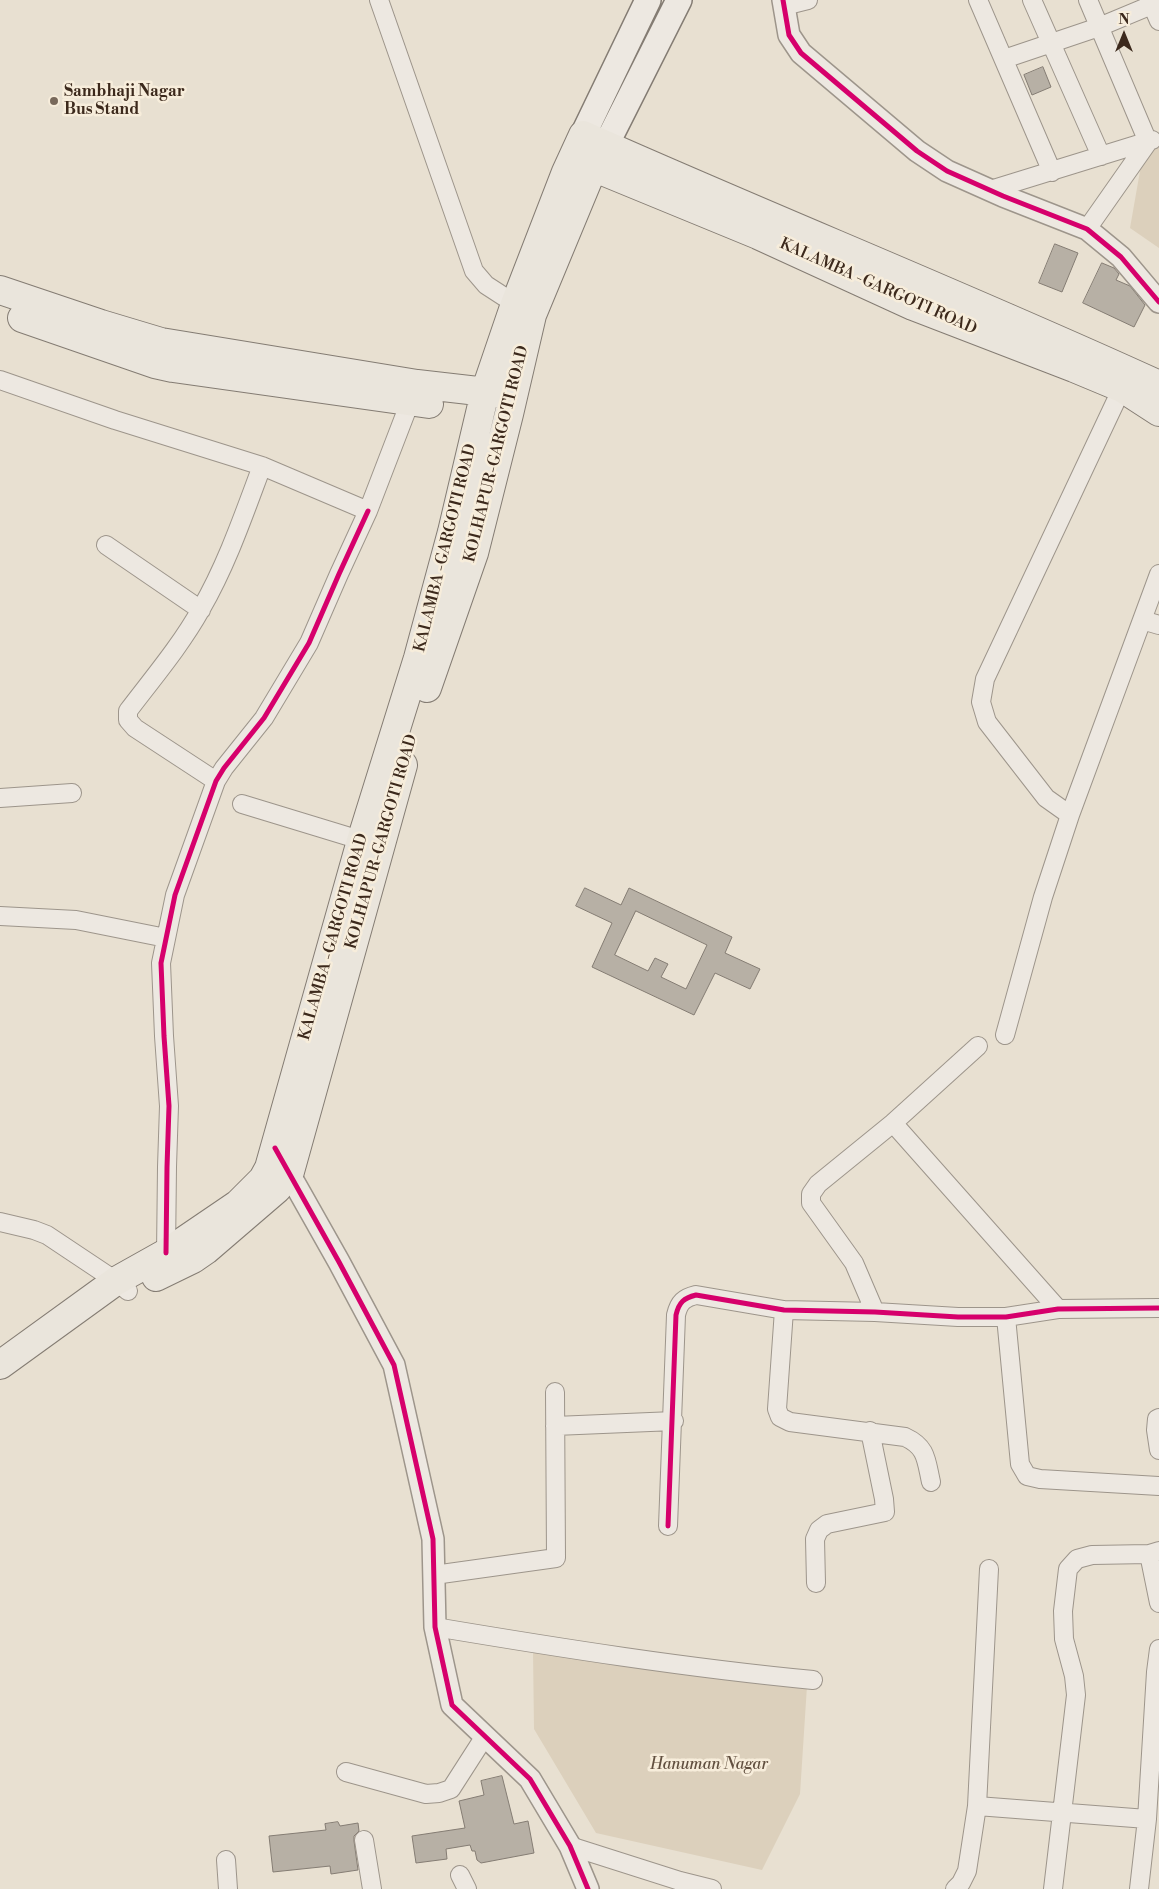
<!DOCTYPE html>
<style>
body{margin:0}
#map{position:relative;width:1159px;height:1889px;overflow:hidden;background:#e8e0d1;font-family:"Libre Bodoni",serif}
canvas{display:block}
.north{position:absolute;left:1099px;top:10px;width:50px;height:50px;-webkit-text-stroke:4px #f7eddb;paint-order:stroke;rotate:0deg;font-size:14px;font-weight:700;line-height:20px;text-align:center;color:#3c291c}
.north::after{content:'';display:block;margin:auto;width:18px;height:22px;background:#3c291c;clip-path:polygon(50% 0,100% 100%,50% 72%,0 100%)}
</style>
<div id="map">
<canvas width="1159" height="1889"></canvas>
<div class="north">N</div>
</div>
<script>
const ctx = document.querySelector('canvas').getContext('2d');
ctx.lineJoin = 'round';
function fill(path, color) { ctx.fillStyle = color; ctx.fill(path, 'evenodd'); }
function trace(path, color, width, dash) { ctx.strokeStyle = color; ctx.lineWidth = width; ctx.lineCap = dash ? 'butt' : 'round'; ctx.setLineDash(dash || []); ctx.stroke(path); }
function write(font, color, halo, rows, align = 'center') {
  ctx.font = font + ' "Libre Bodoni",serif'; ctx.lineWidth = 5; ctx.setLineDash([]); ctx.textBaseline = 'middle'; ctx.strokeStyle = halo; ctx.fillStyle = color; for (const [text, x, y, turn = 0] of rows) {
    ctx.save(); ctx.translate(x, y); ctx.rotate((+turn || 0) * Math.PI / 180); ctx.textAlign = isNaN(turn) ? turn : align; if (halo) ctx.strokeText(text, 0, 0); ctx.fillText(text, 0, 0); ctx.restore();
  }
}
fill(new Path2D(`
 M1159,147V248L1130,228L1143,154Z
 M533,1651L807,1686L800,1794L762,1870L596,1833L534,1729Z`), '#dcd0bc');
const building = new Path2D(`
 M1043,67L1051,87L1032,95L1024,75Z
 M1055,244L1078,253L1062,292L1039,283Z
 M1102,263L1114,268L1119,274L1116,280L1130,286L1145,305L1134,327L1083,303Z
 M585,888L621,905L629,888L732,937L725,953L760,969L750,989L715,973L694,1015L592,967L612,923L576,906ZM636,911L707,945L686,989L661,977L668,964L655,958L648,971L615,955Z
 M502,1776L514,1824L528,1821L534,1853L481,1863L477,1860L475,1851H472L470,1845L446,1849L447,1859L416,1863L412,1836L465,1828L459,1801L484,1795L481,1781Z
 M338,1822L340,1826L358,1823L359,1831L354,1836V1841L358,1870L331,1874L330,1866L273,1872L269,1836L326,1830L325,1824Z`);
fill(building, '#b7b0a5');
trace(building, '#847c73', 1);
const minor = new Path2D(`
 M379,0L474,271L486,285L523,309
 M978,0L1052,172
 M1032,0L1101,156
 M1150,0L1159,21
 M784,6L808,0
 M1004,59L1099,27L1159,2
 M990,190L1152,140
 M1087,229L1148,142L1088,0
 M0,380L115,420L262,466L368,511L413,394
 M106,545L201,610
 M1142,620L1159,625
 M216,781L135,728L128,720V711C153,678 181,645 201,609C227,564 244,514 262,466
 M0,798L72,793
 M242,804L370,843
 M1070,815L1046,798L987,722L981,702L985,679L1122,388
 M0,916L76,920L166,938
 M1005,1035L1043,897L1070,815L1159,574
 M893,1123L1058,1309
 M0,1222L34,1230L47,1235L116,1281L128,1291
 M166,1253L167,1167L169,1106L164,1036L161,963L175,895L216,781L224,768L264,718L309,643L339,574L368,511
 M784,1310L777,1409L780,1417L790,1422L905,1437C927,1447 926,1460 931,1482
 M875,1312L854,1263L811,1203V1194L818,1184L893,1123L978,1046
 M1006,1317L1020,1464L1027,1476L1040,1479L1159,1486
 M1159,1418L1157,1419L1156,1430L1159,1450
 M555,1426L674,1421
 M668,1526L676,1315C679,1302 684,1298 696,1295L784,1310L875,1312L958,1317H1006L1058,1309L1159,1308
 M1149,1554L1159,1603
 M434,1575L556,1558L555,1392
 M816,1583L815,1539L819,1530L827,1524L885,1512L884,1499L870,1431
 M435,1627C560,1648 687,1668 813,1680
 M346,1772L426,1794L439,1793L451,1789L485,1736
 M977,1806L1147,1819
 M364,1840L372,1889
 M570,1846L680,1881L712,1889
 M226,1860L228,1889
 M460,1875L467,1889
 M955,1889L961,1883L967,1871L977,1806L989,1569
 M1053,1889L1076,1695L1074,1676L1064,1639L1063,1611L1068,1569L1077,1559L1092,1555L1149,1554L1159,1551
 M1139,1889L1147,1819L1156,1672L1159,1649`);
const tertiary = new Path2D(`
 M783,0L789,35L801,53L917,151L947,171L1003,196L1087,229L1121,257L1159,302
 M282,1161L339,1262L394,1365L433,1539L435,1627L452,1705L530,1779L570,1846L588,1889`);
const secondary = new Path2D(`
 M583,135L648,0
 M606,145L679,0`);
const primary = new Path2D(`
 M578,161L758,235L913,306L1074,368L1122,388L1159,412
 M0,290L101,324L161,342L417,384L504,394
 M22,318L155,364L173,368L429,404
 M427,688L474,553L509,414L532,315L593,168L606,145
 M156,1277L193,1259L206,1250L277,1189L289,1175L403,765
 M0,1365L116,1281L166,1253L238,1204L263,1179L269,1168L361,841L418,658L452,532L485,392L515,304L566,172L583,135C774,220 969,298 1159,385`);
trace(minor, '#9d958b', 20);
trace(tertiary, '#9d958b', 24);
trace(secondary, '#847c73', 28);
trace(primary, '#847c73', 30);
trace(minor, '#ede8e1', 18);
trace(tertiary, '#ede8e1', 21);
trace(secondary, '#ede8e1', 25);
trace(primary, '#eae5dc', 28);
trace(new Path2D(`
 M783,0L789,35L801,53L917,151L947,171L1003,196L1087,229L1121,257L1159,302
 M275,1148L339,1262L394,1365L433,1539L435,1627L452,1705L530,1779L570,1846L588,1889
 M166,1253L167,1167L169,1106L164,1036L161,963L175,895L216,781L224,768L264,718L309,643L339,574L368,511
 M668,1526L676,1315C679,1302 684,1298 696,1295L784,1310L875,1312L958,1317H1006L1058,1309L1159,1308`), '#d6006c', 5);
for (const [x, y, r, color] of [
 [54,101,5,"#78695b"]
]) { const dot = new Path2D(); dot.arc(x, y, r, 0, 2 * Math.PI); ctx.fillStyle = color; ctx.fill(dot); trace(dot, '#f7eddb', 2); }
write('bold 16px', '#3c291c', '#f7eddb', [
 ["Sambhaji Nagar",64,92],
 ["Bus Stand",64,110]
], 'left');
write('16px', '#3c291c', '#f7eddb', [
 ["KALAMBA -GARGOTI ROAD",878,287,24],
 ["KOLHAPUR-GARGOTI ROAD",497,454,-76],
 ["KALAMBA -GARGOTI ROAD",446,548,-76],
 ["KOLHAPUR-GARGOTI ROAD",382,842,-74],
 ["KALAMBA -GARGOTI ROAD",334,937,-74]
]);
write('italic 16px', '#625040', '#f7eddb', [
 ["Hanuman Nagar",709,1765]
]);
</script>
